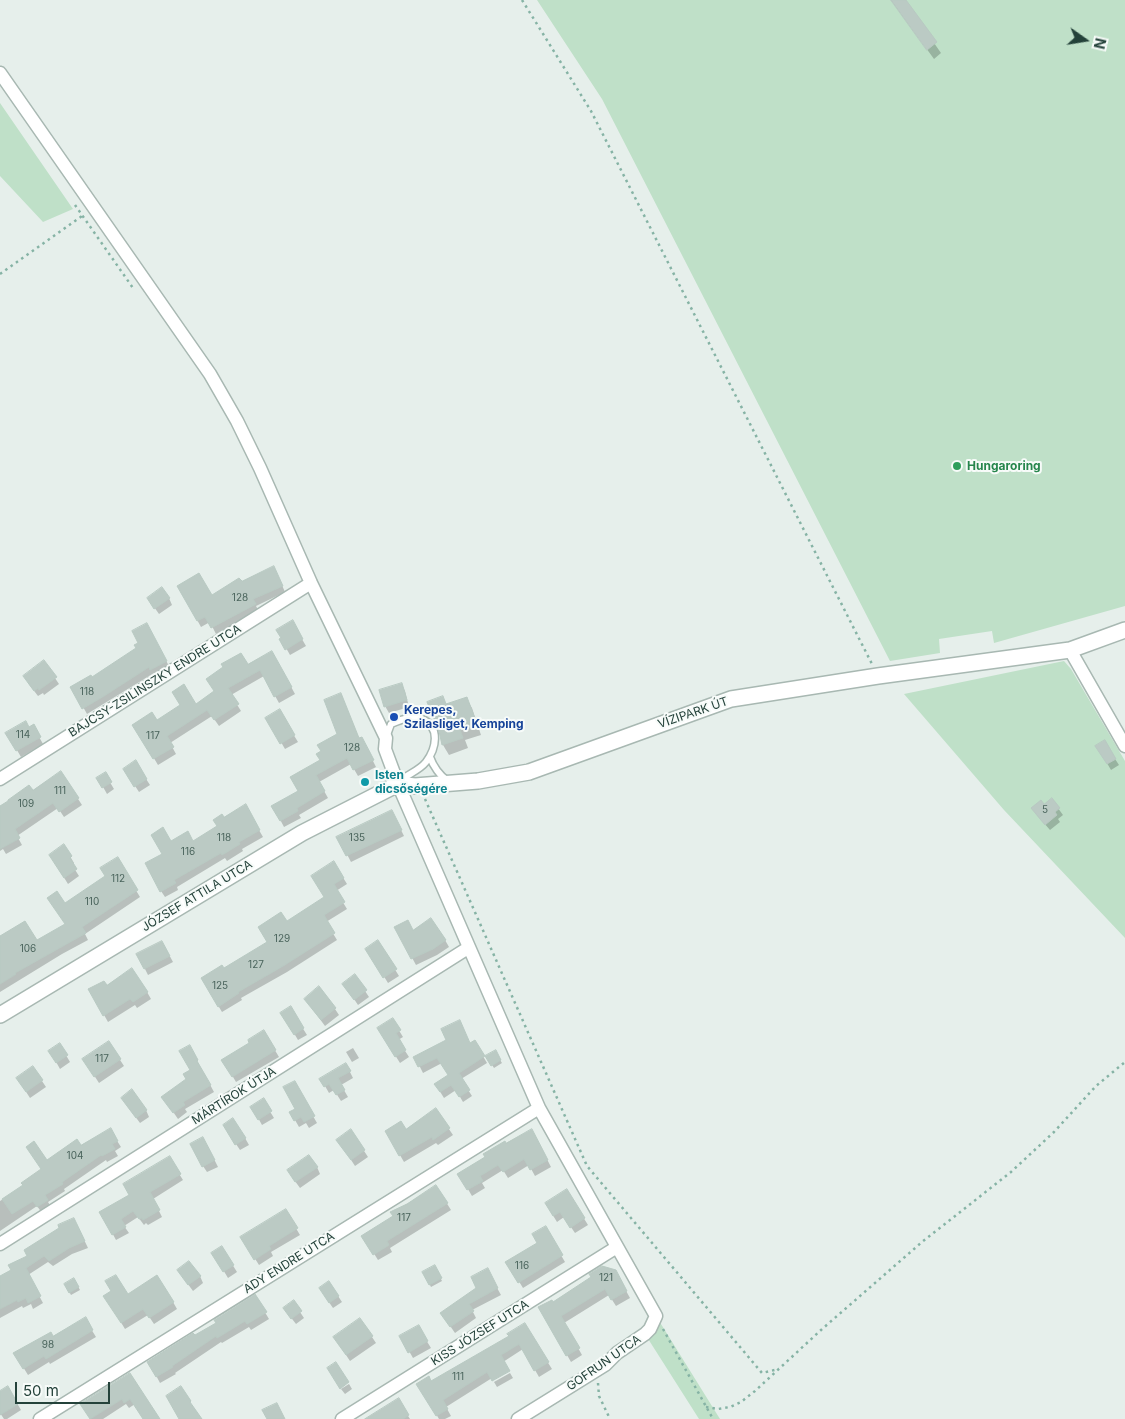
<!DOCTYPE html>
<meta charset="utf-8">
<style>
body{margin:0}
#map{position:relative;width:1125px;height:1419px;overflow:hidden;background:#e6efeb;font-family:Inter,sans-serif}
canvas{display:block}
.north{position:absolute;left:1060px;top:15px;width:50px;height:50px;-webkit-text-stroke:4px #f7fbf9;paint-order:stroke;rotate:103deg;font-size:14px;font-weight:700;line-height:20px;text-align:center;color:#24423a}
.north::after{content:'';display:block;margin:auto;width:18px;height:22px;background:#24423a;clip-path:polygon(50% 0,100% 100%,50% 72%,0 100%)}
.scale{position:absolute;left:15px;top:1382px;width:95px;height:22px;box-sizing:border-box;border:2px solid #24423a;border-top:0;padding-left:6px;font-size:15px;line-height:18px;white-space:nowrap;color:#24423a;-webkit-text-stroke:4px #f7fbf9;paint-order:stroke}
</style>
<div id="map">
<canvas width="1125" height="1419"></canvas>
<div class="north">N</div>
<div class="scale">50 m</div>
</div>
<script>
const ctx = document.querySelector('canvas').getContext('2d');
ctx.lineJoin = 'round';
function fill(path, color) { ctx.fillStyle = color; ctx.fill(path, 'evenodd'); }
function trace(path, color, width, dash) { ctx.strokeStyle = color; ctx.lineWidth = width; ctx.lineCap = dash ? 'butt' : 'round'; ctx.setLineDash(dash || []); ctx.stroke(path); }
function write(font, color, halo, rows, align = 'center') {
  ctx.font = font + ' Inter,sans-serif'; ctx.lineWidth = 4; ctx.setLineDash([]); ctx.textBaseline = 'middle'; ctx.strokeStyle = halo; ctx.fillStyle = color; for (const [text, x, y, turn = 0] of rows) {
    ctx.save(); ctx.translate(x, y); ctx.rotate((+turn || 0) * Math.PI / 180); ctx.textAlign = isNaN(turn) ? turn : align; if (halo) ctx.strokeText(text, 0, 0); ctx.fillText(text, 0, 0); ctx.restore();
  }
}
fill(new Path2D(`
 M537,0H1125V606L994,643L992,631L939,639L940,653L890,661L602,99Z
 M0,103L73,209L43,222L0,176Z
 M1064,661L1071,669L1125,761V938L1004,810L904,694Z
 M656,1316L720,1419H699L645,1334Z`), '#bfe0c8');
fill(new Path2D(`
 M891,0H904L941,53L934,59Z
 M277,574L285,592L256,606L258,610L216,634L210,622L201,627L179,587L212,597L241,583Z
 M169,598L172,605L159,614L152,604Z
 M292,622L306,646L290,655L281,639Z
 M147,625L170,668L155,676L154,673L87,714L72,687L92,679L137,649Z
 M272,652L295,694L279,703L264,676L231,695L241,711L219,726L212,716L170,743L176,754L158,765L134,725L157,722L195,705L215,692L247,665Z
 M44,662L59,684L44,695L43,693L38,696L28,683Z
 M402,685L405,691L409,707L389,713L385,706Z
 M341,694L359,739L365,745L376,767L358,776L351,764L319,782L328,798L299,815L301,818L284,827L273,806L299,791L339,734Z
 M466,698L472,708L481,735L465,740L468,748L449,755L443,745L440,730L447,705Z
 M279,711L298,742L285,749L267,718Z
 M33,726L43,744L21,757L7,733Z
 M1104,742L1119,765L1111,770L1097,746Z
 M135,762L150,785L139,792L124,769Z
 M61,773L82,805L64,817L58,808L17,836L22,845L6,854L3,849L0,851V807L32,792Z
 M105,774L114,789L107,794L98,778Z
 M1052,800L1063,815L1058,819L1060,822L1050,830L1037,815Z
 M245,806L263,837L242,849L243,851L227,861L225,858L177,887L178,890L165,897L161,891L164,855L171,843L193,842L219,827Z
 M395,818L404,836L351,862L338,837Z
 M64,846L74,863L72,865L79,876L68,884L50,855Z
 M117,859L140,897L85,934L88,940L62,954L0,992V938L36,942L67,925L65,905L107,876Z
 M334,863L347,884L336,891L347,909L326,922L337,940L287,972L241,998L242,1000L222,1012L202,979L223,969L269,943L287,923L326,898Z
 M396,928L445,940L449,947L437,955L416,965Z
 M378,942L399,976L388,983L367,949Z
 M166,949L173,962L148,975L138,955Z
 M355,976L369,997L358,1005L348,990Z
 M107,987L147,992L151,999L137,1008L135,1005L108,1022L90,990Z
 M305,999L335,1009L339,1015L325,1026Z
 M290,1008L307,1035L298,1040L282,1013Z
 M392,1019L403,1037L398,1040L409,1057L400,1063L378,1028Z
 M264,1032L279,1057L236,1082L223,1060L251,1043Z
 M447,1041L470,1044L474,1041L487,1063L461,1079L472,1096L463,1102L456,1090L444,1098L439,1090L449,1076L442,1063L423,1073L415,1057Z
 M109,1043L124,1066L99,1083L88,1066Z
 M60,1045L70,1062L60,1069L50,1051Z
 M189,1046L214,1092L185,1109L187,1112L178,1119L167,1103L188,1080L192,1071Z
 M353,1048L359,1058L352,1062L346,1052Z
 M495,1052L502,1063L494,1068L487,1057Z
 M346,1064L353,1078L341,1085L348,1097L341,1101L334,1090L329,1093L321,1079Z
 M42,1081L46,1087L30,1098L21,1084Z
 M294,1083L317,1123L309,1128L306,1123L299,1127L291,1113L297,1109Z
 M263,1100L274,1118L262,1125L252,1107Z
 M126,1104L146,1110L149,1117L140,1123Z
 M436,1110L453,1135L438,1145L436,1143L404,1162L386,1131H405Z
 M224,1126L245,1138L249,1145L240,1150Z
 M110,1130L121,1147L115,1151L118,1156L107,1162L106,1160L64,1189L65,1191L48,1202L51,1207L42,1213L37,1206L0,1231V1201L24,1186L43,1170L46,1161L81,1147Z
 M532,1130L551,1167L535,1176L529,1165L508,1178L503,1170L482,1183L485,1188L472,1196L459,1174L505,1144Z
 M351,1131L368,1157L355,1166L342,1146Z
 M207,1145L218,1167L207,1172L203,1166Z
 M169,1158L183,1180L153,1199L162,1217L148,1225L146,1223L144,1225L138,1217L124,1226L129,1233L116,1240L101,1212L131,1195Z
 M317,1167L320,1174L300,1188L292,1177Z
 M436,1186L451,1210L390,1248L392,1252L378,1260L363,1236L394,1217L392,1213Z
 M567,1191L588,1225L575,1233L564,1217L557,1222L546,1204Z
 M285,1210L300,1235L271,1252L273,1256L259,1265L242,1238Z
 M77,1225L88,1248L72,1254L53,1266L48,1262L28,1275L43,1303L33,1309L31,1304L23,1308L22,1306L0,1318V1278L13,1271L29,1256Z
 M545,1228L565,1262L523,1288L507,1262L538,1243Z
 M222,1248L237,1272L228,1278L213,1253Z
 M435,1267L442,1281L431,1287L424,1273Z
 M487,1270L501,1295L472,1310L476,1318L455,1333L446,1320L478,1289Z
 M615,1271L630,1298L616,1306L609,1295L564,1323L582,1355L571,1362L540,1308L552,1303Z
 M182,1276H200L203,1283L193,1291Z
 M74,1279L80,1290L71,1295L65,1284Z
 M324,1295L338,1296L342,1302L333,1308Z
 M105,1296H128L173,1302L177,1309L154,1324L148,1315L125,1329Z
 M255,1296L269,1319L251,1330L249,1327L222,1343L221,1342L175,1373L176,1374L160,1383L149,1362L218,1324Z
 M300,1312L304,1318L296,1324L289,1315Z
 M85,1319L96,1337L50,1364L49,1362L28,1375L15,1354L53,1338Z
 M360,1319L376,1343L350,1361L338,1343Z
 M524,1325L552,1369L539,1377L523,1349L503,1362L492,1378L446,1407L451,1416L445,1419H439L418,1384L431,1382L510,1336Z
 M418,1327L431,1348L413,1358L401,1337Z
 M510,1373L513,1378L497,1387L494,1382Z
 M129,1374L158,1419H144L135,1404L129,1408L126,1404L103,1419H91L82,1404Z
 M349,1384L352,1389L345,1394L341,1389Z
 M8,1388L21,1410L7,1419H4L0,1413V1393Z
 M398,1400L410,1419H367Z`), '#0003');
const building = new Path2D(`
 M891,0H906L937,42L927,50Z
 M274,566L283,586L253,599L256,604L211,628L205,617L197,621L177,586L199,573L212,595L239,578L242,581Z
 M162,587L170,598L154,609L147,598Z
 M293,620L303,639L285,650L279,639L281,638L276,630Z
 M147,623L167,661L150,670L149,667L104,696L82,709L70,687L91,675L92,677L136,648L134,645L138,643L132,631Z
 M272,651L292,687L274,697L260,670L228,688L239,704L214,720L207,710L167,736L174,747L153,759L132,725L152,712L157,720L180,705L172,692L184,684L196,704L214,691L206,679L223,667L221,664L241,653L248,664Z
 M44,660L57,677L39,690L38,688L34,691L23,676Z
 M402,683L407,700L384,707L379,690Z
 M341,693L359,738L362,737L374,760L353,770L347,758L316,775L325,791L297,808L298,811L280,821L271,806L298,791L290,777L320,760L316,754L321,751L317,745L337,734L324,700Z
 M443,696L446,704L467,697L477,724L460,730L463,738L442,745L439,731L427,702Z
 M280,709L295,735L280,744L265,718Z
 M26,721L29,727L34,724L41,737L16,751L5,733Z
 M1105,740L1116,759L1107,764L1095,746Z
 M136,760L147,779L134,787L123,769Z
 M61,771L79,798L59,812L53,803L15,829L20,838L0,849V806L8,801V800L29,785L33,790Z
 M106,772L112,782L102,788L96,778Z
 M1052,798L1060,808L1055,812L1057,815L1045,825L1031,808L1041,800L1044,804Z
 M246,804L260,830L239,842L240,844L222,855L221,853L174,880L176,883L160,892L145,863L162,854L151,835L163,827L171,841L188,831L193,841L217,826L213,820L222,814L224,817Z
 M392,810L402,830L346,856L336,837Z
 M64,844L72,856L70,858L77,869L64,878L49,855Z
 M118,857L138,890L82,927L86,933L15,973L16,974L0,984V936L25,921L37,940L65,924L47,898L57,891L65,903L105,876L100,868Z
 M334,861L344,878L334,884L345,902L324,915L335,933L283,966L238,992L239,993L218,1007L201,978L222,965L224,968L267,942L258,927L281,912L287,921L324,897L311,876Z
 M431,918L446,940L433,949L411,959L394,927L408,920L413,930Z
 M378,940L397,969L383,978L365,949Z
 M162,941L170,956L144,969L136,954Z
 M132,968L148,992L133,1002L130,999L103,1016L88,989L104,981L107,985Z
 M355,974L367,990L354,1000L342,984Z
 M319,986L336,1008L321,1020L304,999Z
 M291,1006L304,1028L294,1035L280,1013Z
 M393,1018L401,1030L396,1033L406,1050L395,1057L377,1028Z
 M460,1020L470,1043L475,1040L485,1056L459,1073L470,1090L459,1097L451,1085L440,1092L434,1084L448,1075L437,1058L418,1067L413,1057L446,1040L441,1029Z
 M264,1030L276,1050L232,1077L221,1060L249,1043L248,1040Z
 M109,1041L121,1059L94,1077L82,1059Z
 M60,1043L68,1055L56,1063L48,1051Z
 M190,1045L198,1060L197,1061L211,1085L183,1102L185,1105L173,1113L161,1097L186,1079L183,1074L190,1070L179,1051Z
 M496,1050L501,1060L491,1066L485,1056Z
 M346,1063L351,1071L338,1078L345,1090L336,1095L329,1084L324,1087L319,1079Z
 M33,1066L43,1080L26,1092L16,1078Z
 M295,1081L315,1116L304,1122L301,1117L294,1121L289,1112L295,1109L283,1087Z
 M132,1089L147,1110L136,1118L121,1098Z
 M264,1098L272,1111L258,1120L250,1107Z
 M436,1108L450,1128L433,1140L432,1137L399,1156L385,1131L401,1121L406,1129Z
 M233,1118L246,1138L235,1145L223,1125Z
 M111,1128L118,1141L112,1144L115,1149L102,1156L101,1155L62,1182L63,1184L45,1195L48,1200L37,1207L33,1201L12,1214L2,1199L23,1185L21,1183L41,1169L26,1147L34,1141L47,1160L77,1139L81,1145Z
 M351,1129L365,1150L351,1160L336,1140Z
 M532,1129L548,1160L530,1170L524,1159L503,1172L498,1165L480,1176L483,1181L467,1190L457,1174L485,1157L483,1154L505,1141L506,1143Z
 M203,1137L215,1160L202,1167L190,1144Z
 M309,1155L318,1167L295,1182L287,1170Z
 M170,1156L181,1174L150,1192L160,1210L143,1220L142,1218L139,1219L133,1211L121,1219L126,1227L112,1235L99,1212L129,1195L123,1184Z
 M436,1185L448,1203L387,1241L389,1245L373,1255L361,1236L393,1216L390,1212L407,1204Z
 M567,1189L585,1218L570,1228L560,1212L553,1216L545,1203Z
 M286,1209L298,1228L269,1246L271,1249L254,1260L240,1237Z
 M74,1218L85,1241L69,1248L49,1261L44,1256L26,1268L41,1296L28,1303L26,1298L18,1302L17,1300L0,1309V1276L11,1270L8,1265L27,1256L24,1250L59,1228L58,1225Z
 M546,1226L563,1255L518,1283L505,1262L537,1243L532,1234Z
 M222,1246L234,1265L223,1272L211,1253Z
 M189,1261L201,1276L188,1285L177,1270Z
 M435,1265L442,1278L429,1285L422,1272Z
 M602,1266L616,1270L627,1291L611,1300L605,1289L561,1316L580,1348L566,1356L538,1307L552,1300L553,1302L591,1277L589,1274Z
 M488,1268L498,1288L469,1304L474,1311L450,1327L440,1313L476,1288L471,1277Z
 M116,1275L128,1294L157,1275L174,1302L149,1318L143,1309L121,1323L103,1296L111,1291L105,1281Z
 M74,1278L79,1287L69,1293L64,1284Z
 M329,1281L339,1296L329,1303L319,1288Z
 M255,1294L267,1312L247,1324L245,1321L217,1338L216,1336L172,1366L173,1367L156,1377L147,1362L193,1333L195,1335L216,1323L214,1320Z
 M294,1300L302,1311L291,1319L283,1308Z
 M86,1317L93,1330L46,1359L44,1356L23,1369L13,1353L51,1332L53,1336Z
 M360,1318L373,1336L346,1355L333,1337Z
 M525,1323L549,1362L534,1371L519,1344L501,1355L510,1371L492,1381L487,1372L443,1400L448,1409L436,1416L416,1384L429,1376L431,1381L509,1336L507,1334Z
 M419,1325L428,1341L408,1353L399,1336Z
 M336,1362L349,1382L340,1389L327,1368Z
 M130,1373L160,1419H143L130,1399L124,1403L122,1399L90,1419L80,1404Z
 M8,1386L18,1404L0,1415V1391Z
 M181,1386L191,1401L190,1402L202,1419H179L166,1396Z
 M399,1398L409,1415L403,1419H365Z
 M277,1403L285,1419H267L262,1410Z`);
fill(building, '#bbcac4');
trace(building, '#b8c9c2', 1);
const service = new Path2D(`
 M387,735L391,724C400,720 412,715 422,719C441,727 436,749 426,762C418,772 406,774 398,783
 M430,757C433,766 440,776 448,781`);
const minor = new Path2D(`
 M0,73L210,374L237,421L260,468L311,583L386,738L385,749L398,784L539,1108L656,1316L650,1329L645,1334L617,1353L605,1365L518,1419
 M1070,650L1125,746
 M0,779L311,583
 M0,1244L468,948
 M40,1419L539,1108
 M342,1419L617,1247`);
const tertiary = new Path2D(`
 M0,1015L302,833L398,784L415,786L478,781L529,772L731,699L878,676L1070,650L1125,630`);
trace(service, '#a8b8b2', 9);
trace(minor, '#a8b8b2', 15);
trace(tertiary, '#a8b8b2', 18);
trace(new Path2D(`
 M522,0L591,111L872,664
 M75,205L133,288
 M0,274L82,216
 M425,799L587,1166L762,1373L779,1369
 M663,1329L713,1419
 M598,1383L599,1396L610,1419
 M706,1407L718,1409L730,1407L741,1402L755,1391L821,1330L922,1242L1011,1172L1054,1132L1096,1086L1125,1062`), '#86b3a5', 2.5, [2.5, 4]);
trace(service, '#fff', 6);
trace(minor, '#fff', 12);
trace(tertiary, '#fff', 15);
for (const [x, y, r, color] of [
 [957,466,5,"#2e9e5b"],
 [394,717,5,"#1a4fb4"],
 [365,782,5,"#0f9aa8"]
]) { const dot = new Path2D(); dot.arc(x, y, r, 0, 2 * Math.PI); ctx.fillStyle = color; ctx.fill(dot); trace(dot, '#f7fbf9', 2); }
write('10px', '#4a645c', null, [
 ["128",240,598],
 ["118",87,692],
 ["114",23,735],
 ["117",153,736],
 ["128",352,748],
 ["111",60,791],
 ["109",26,804],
 ["5",1045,810],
 ["118",224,838],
 ["135",357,838],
 ["116",188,852],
 ["112",118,879],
 ["110",92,902],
 ["129",282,939],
 ["106",28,949],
 ["127",256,965],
 ["125",220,986],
 ["117",102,1059],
 ["104",75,1156],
 ["117",404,1218],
 ["116",522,1266],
 ["121",606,1278],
 ["98",48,1345],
 ["111",458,1377]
]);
write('bold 12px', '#27864d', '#f7fbf9', [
 ["Hungaroring",967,466]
], 'left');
write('12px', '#24423a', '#f7fbf9', [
 ["BAJCSY-ZSILINSZKY ENDRE UTCA",155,681,-32],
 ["VÍZIPARK ÚT",693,713,-19],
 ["JÓZSEF ATTILA UTCA",197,896,-31],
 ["MÁRTÍROK ÚTJA",234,1096,-32],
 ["ADY ENDRE UTCA",289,1263,-32],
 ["KISS JÓZSEF UTCA",480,1333,-32],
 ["GOFRUN UTCA",604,1363,-35]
]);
write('bold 12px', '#164399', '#f7fbf9', [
 ["Kerepes,",404,710],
 ["Szilasliget, Kemping",404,724]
], 'left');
write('bold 12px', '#0d838f', '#f7fbf9', [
 ["Isten",375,775],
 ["dicsőségére",375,789]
], 'left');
</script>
